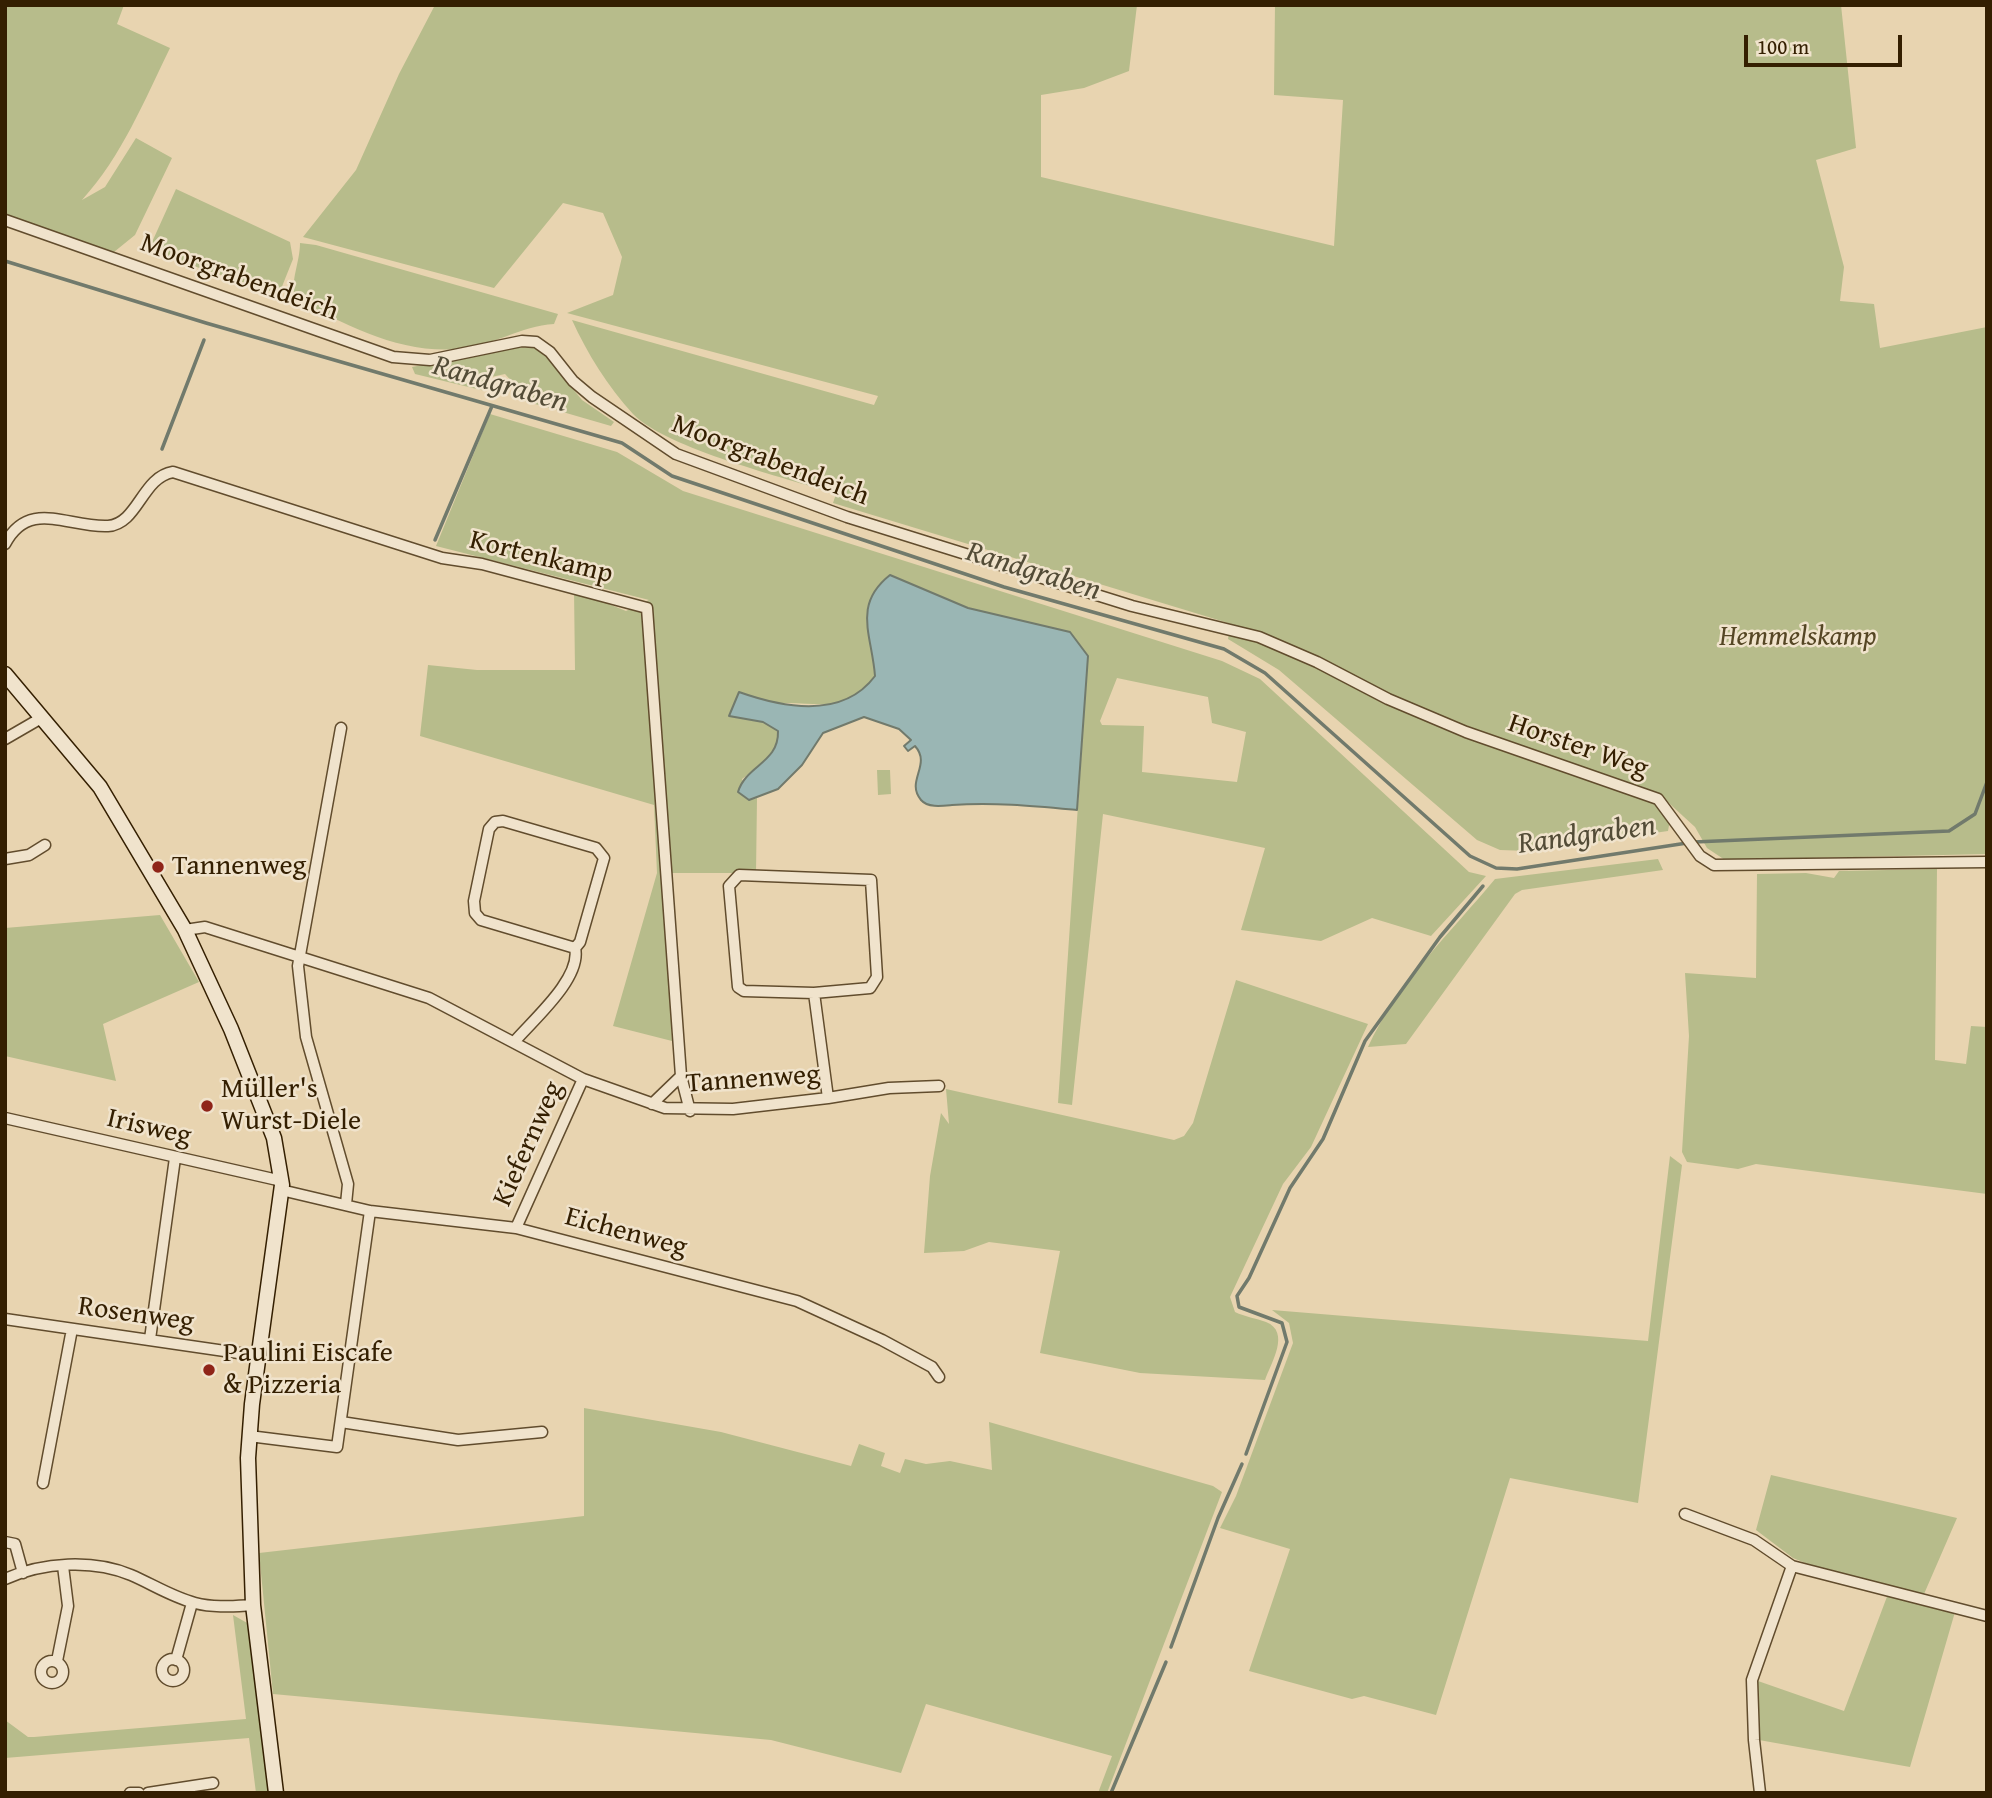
<!DOCTYPE html>
<meta charset="utf-8">
<style>
body{margin:0}
#map{position:relative;width:1992px;height:1798px;overflow:hidden;background:#e8d4b0;font-family:"Gentium Book Plus",serif}
canvas{display:block}
.frame{position:absolute;inset:0;border:7px solid #341f01;pointer-events:none}
.scale{position:absolute;left:1744px;top:35px;width:158px;height:32px;box-sizing:border-box;border:4px solid #341f01;border-top:0;padding-left:9px;font-size:21px;line-height:24px;white-space:nowrap;color:#341f01;-webkit-text-stroke:5px #f0e3cc;paint-order:stroke}
</style>
<div id="map">
<canvas width="1992" height="1798"></canvas>
<div class="frame"></div>
<div class="scale">100 m</div>
</div>
<script>
const ctx = document.querySelector('canvas').getContext('2d');
ctx.lineJoin = 'round';
function fill(path, color) { ctx.fillStyle = color; ctx.fill(path, 'evenodd'); }
function trace(path, color, width, dash) { ctx.strokeStyle = color; ctx.lineWidth = width; ctx.lineCap = dash ? 'butt' : 'round'; ctx.setLineDash(dash || []); ctx.stroke(path); }
function write(font, color, halo, rows, align = 'center') {
  ctx.font = font + ' "Gentium Book Plus",serif'; ctx.lineWidth = 5; ctx.setLineDash([]); ctx.textBaseline = 'middle'; ctx.strokeStyle = halo; ctx.fillStyle = color; for (const [text, x, y, turn = 0] of rows) {
    ctx.save(); ctx.translate(x, y); ctx.rotate((+turn || 0) * Math.PI / 180); ctx.textAlign = isNaN(turn) ? turn : align; if (halo) ctx.strokeText(text, 0, 0); ctx.fillText(text, 0, 0); ctx.restore();
  }
}
fill(new Path2D(`
 M5,5H124L117,24L170,48C144,101 122,156 82,200L105,187L136,138L172,158L135,235L114,252L5,216Z
 M435,5H1137L1129,71L1084,88L1041,95V177L1334,246L1343,100L1274,95L1275,5H1841L1856,148L1816,160L1844,267L1840,301L1874,304L1880,348L1987,327V854L1725,860L1707,848L1695,827L1660,795L1468,728L1390,695L1261,633L833,503L836,494C787,478 667,449 633,414C608,387 587,353 572,320L874,405L878,396L567,313L613,295L622,257L603,213L563,203L494,288L303,237L356,170L399,74Z
 M176,189L290,242L293,259L279,294L148,251Z
 M300,243L316,245L558,314L554,324C521,326 492,346 459,349C399,354 347,325 295,299C290,280 300,263 300,243Z
 M534,347L544,354L582,400L614,422L611,426L511,397L515,385L505,374L491,377L485,391L415,374L412,367L509,348Z
 M490,414L617,452L683,491L1222,661L1260,679L1469,872L1486,876L1431,936L1372,918L1321,941L1241,930L1265,848L1103,814L1072,1105L1058,1103L1088,656L1070,632L968,608L890,575L873,655L875,676C843,719 815,699 771,704C758,705 743,712 730,716L763,722L778,731C779,757 760,765 742,779L749,800L757,798L756,873H664L672,1041L613,1026L657,873L654,805L420,736L428,665L477,670H575L574,590L626,611L649,600L436,546ZM1117,678L1208,697L1212,723L1246,732L1237,782L1142,772L1144,726L1102,725L1100,721Z
 M1229,633L1258,642L1655,803L1670,820L1668,831L1529,851L1500,850L1477,840L1279,670L1228,639Z
 M877,770H890L891,794L878,795Z
 M1658,859L1663,870L1522,890L1515,894L1406,1044L1368,1047C1396,985 1451,932 1495,879Z
 M1937,869L1935,1060L1966,1064L1971,1026L1987,1027V1194L1756,1164L1738,1169L1687,1162L1682,1152L1689,1036L1685,973L1756,978L1757,874L1806,873L1834,878L1839,871Z
 M160,915L199,982L103,1024L116,1081L5,1056V928Z
 M1236,980L1368,1024L1311,1147L1283,1184L1230,1297L1235,1312C1245,1317 1256,1318 1266,1322C1291,1332 1271,1363 1265,1380L1140,1373L1040,1353L1060,1251L989,1242L964,1251L924,1253L930,1176L941,1113L949,1124L946,1089L1174,1140L1184,1136L1193,1123Z
 M1670,1156L1682,1165L1638,1503L1510,1478L1436,1715L1364,1696L1352,1699L1249,1671L1290,1549L1220,1528L1236,1496L1293,1343L1289,1323L1272,1310L1648,1341Z
 M584,1408L721,1432L851,1466L859,1444L885,1453L881,1466L900,1473L905,1459L926,1464L950,1461L992,1470L989,1422L1213,1486L1222,1492L1107,1793H1098L1112,1756L926,1704L901,1773L771,1740L273,1694L259,1553L584,1516Z
 M1771,1475L1957,1518L1924,1594L1810,1565L1793,1558L1756,1530Z
 M1888,1594L1955,1612L1910,1767L1759,1740L1758,1681L1844,1711Z
 M233,1615L249,1624L271,1793H256L249,1738L5,1758V1720L28,1737H34L246,1719Z`), '#b7bc8b');
const water = new Path2D(`
 M890,575L968,608L1070,632L1088,656L1077,810C1034,806 994,802 952,805C942,806 928,808 921,800C905,781 932,765 915,746L908,751L904,746L911,740L899,729L864,717L823,733L802,765L778,789L749,800L738,792C746,765 779,763 778,731L763,722L729,716L739,692C784,708 843,719 875,676C872,635 852,605 890,575Z`);
fill(water, '#9ab6b4');
trace(water, '#717a6c', 2);
trace(new Path2D(`
 M5,261L206,323L622,443L672,476L1004,587L1224,649L1265,673L1470,856L1496,868L1517,869L1687,843
 M162,449L204,340
 M435,540L492,406
 M1694,842L1949,831L1975,814L1987,782
 M1246,1454L1287,1342L1282,1323L1239,1307L1237,1296L1249,1278L1290,1188L1323,1139L1365,1041L1440,937L1483,886
 M1171,1647L1218,1518L1242,1464
 M1111,1793L1166,1662`), '#717a6c', 3.5);
const street = new Path2D(`
 M5,220L393,357L430,360L522,341L536,342L550,352L573,381L592,397L676,454L847,517L1132,606L1259,637L1317,662L1388,699L1466,732L1658,799L1700,856L1714,865L1987,862
 M5,544C29,498 68,528 108,526C138,524 142,477 173,472L442,558L482,564L647,608L681,1076L690,1111
 M341,728L298,966L306,1037L348,1184L346,1204
 M5,739L43,717
 M5,859L29,855L45,845
 M185,930L205,927L429,998L583,1079L665,1108L733,1109L828,1098L889,1088L939,1086
 M814,993L744,991L738,987L729,886L739,875L871,880L877,977L870,988L814,993L828,1098
 M515,1041C533,1020 582,978 575,948L580,942L604,858L596,848L503,821L495,822L489,829L474,901L475,913L481,920L575,948
 M652,1104L681,1076
 M5,1118L282,1181
 M281,1190L370,1211L516,1228L797,1301L882,1340L932,1367L939,1377
 M516,1228L583,1079
 M5,1319L259,1356
 M150,1339L175,1158
 M341,1422L458,1440L542,1432
 M249,1436L337,1447L370,1211
 M43,1483L72,1329
 M1685,1514L1754,1540L1792,1566
 M5,1542L15,1544L23,1573
 M5,1579C43,1562 93,1559 131,1575C152,1584 172,1597 195,1603C214,1608 234,1606 253,1605
 M162 1670a11 11 0 1 1 22 0a11 11 0 1 1-22 0Z
 M176,1660L192,1603
 M41 1672a11 11 0 1 1 22 0a11 11 0 1 1-22 0Z
 M57,1661L68,1606L63,1566
 M130,1793H139
 M148,1793L213,1783
 M1760,1793L1754,1740L1752,1680L1792,1566L1987,1616`);
const secondary = new Path2D(`
 M5,674L100,787L185,930L231,1029L274,1138L282,1185L252,1404L248,1458L253,1605L276,1793`);
trace(street, '#614c2d', 13);
trace(secondary, '#341f01', 17);
trace(street, '#f0e3cc', 10);
trace(secondary, '#f0e3cc', 14);
for (const [x, y, r, color] of [
 [158,867,7,"#8f2418"],
 [207,1106,7,"#8f2418"],
 [209,1370,7,"#8f2418"]
]) { const dot = new Path2D(); dot.arc(x, y, r, 0, 2 * Math.PI); ctx.fillStyle = color; ctx.fill(dot); trace(dot, '#f0e3cc', 2.5); }
write('28px', '#341f01', '#f0e3cc', [
 ["Moorgrabendeich",239,278,20],
 ["Moorgrabendeich",770,461,21],
 ["Kortenkamp",541,558,14],
 ["Horster Weg",1578,747,19],
 ["Tannenweg",753,1080,-4],
 ["Irisweg",149,1128,13],
 ["Kiefernweg",529,1144,-66],
 ["Eichenweg",626,1233,15],
 ["Rosenweg",136,1315,8]
]);
write('italic 28px', '#554624', '#f0e3cc', [
 ["Hemmelskamp",1798,638]
]);
write('28px', '#341f01', '#f0e3cc', [
 ["Tannenweg",172,867],
 ["Müller's",221,1090],
 ["Wurst-Diele",221,1122],
 ["Paulini Eiscafe",223,1354],
 ["& Pizzeria",223,1386]
], 'left');
write('italic 30px', '#534c37', '#f0e3cc', [
 ["Randgraben",500,385,16],
 ["Randgraben",1033,572,17],
 ["Randgraben",1587,836,-8]
]);
</script>
